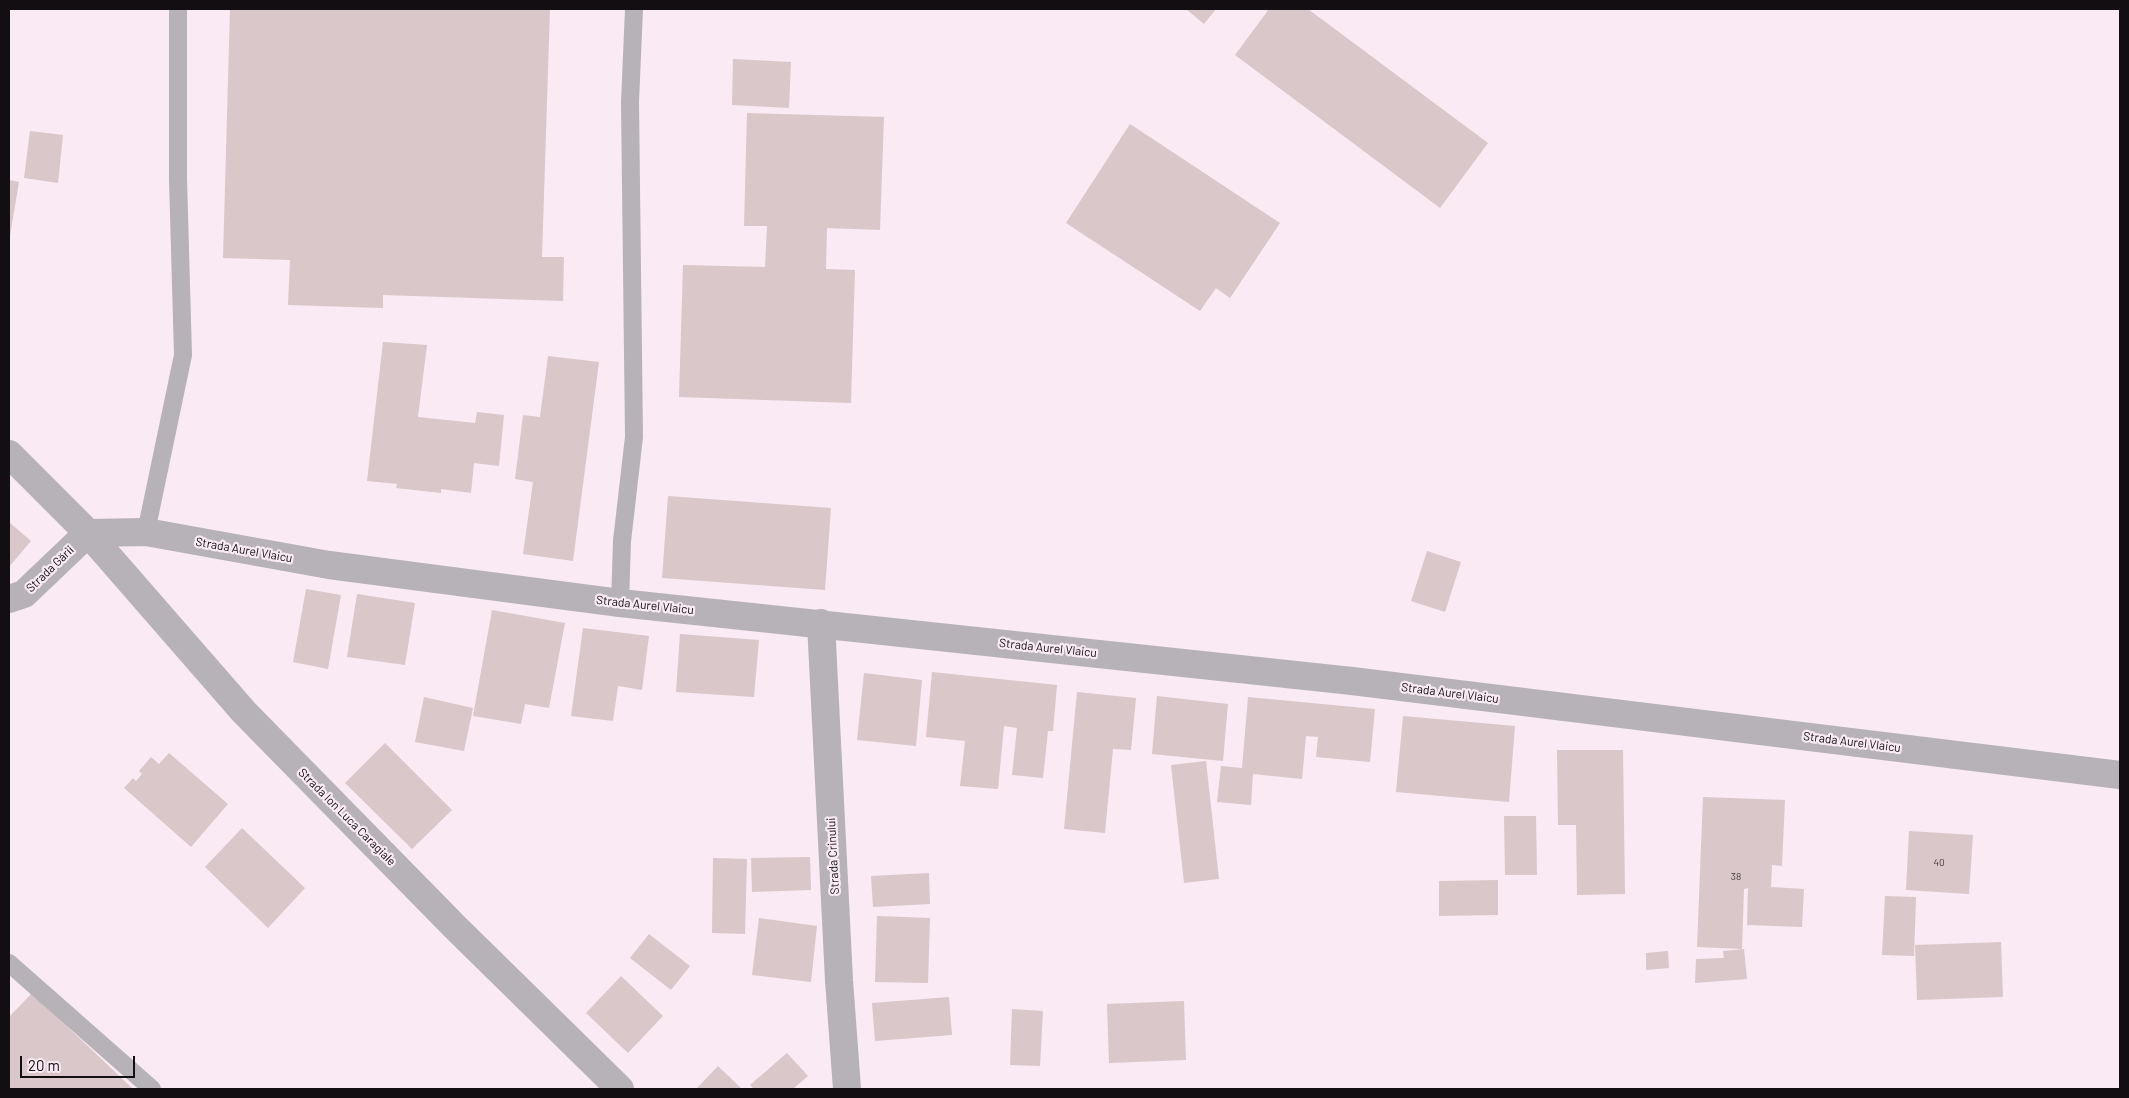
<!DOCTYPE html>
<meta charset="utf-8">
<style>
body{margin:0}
#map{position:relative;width:2129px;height:1098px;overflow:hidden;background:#f9eaf3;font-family:Barlow,sans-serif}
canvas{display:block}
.frame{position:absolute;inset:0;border:10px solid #130e11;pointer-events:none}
.scale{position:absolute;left:20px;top:1056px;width:115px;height:22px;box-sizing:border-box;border:2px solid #130e11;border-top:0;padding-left:6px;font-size:15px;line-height:18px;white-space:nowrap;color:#130e11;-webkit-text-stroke:4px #f9eaf3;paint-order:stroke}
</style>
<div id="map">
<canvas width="2129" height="1098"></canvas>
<div class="frame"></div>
<div class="scale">20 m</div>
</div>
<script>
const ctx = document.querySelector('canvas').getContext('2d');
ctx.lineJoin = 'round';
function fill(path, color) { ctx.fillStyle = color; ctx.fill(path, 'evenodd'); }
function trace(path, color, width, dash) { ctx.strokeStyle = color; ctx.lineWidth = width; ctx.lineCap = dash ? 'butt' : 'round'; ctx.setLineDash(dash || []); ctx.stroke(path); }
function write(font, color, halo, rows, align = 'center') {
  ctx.font = font + ' Barlow,sans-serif'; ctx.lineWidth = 4.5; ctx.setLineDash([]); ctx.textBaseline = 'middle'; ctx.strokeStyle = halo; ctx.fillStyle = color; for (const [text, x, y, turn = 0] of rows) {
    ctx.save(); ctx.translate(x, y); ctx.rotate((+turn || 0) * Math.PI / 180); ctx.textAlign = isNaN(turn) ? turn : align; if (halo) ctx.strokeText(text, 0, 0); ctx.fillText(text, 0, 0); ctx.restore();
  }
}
fill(new Path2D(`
 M230,9H550L542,257H564L563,301L383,295V308L288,305L290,260L223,258Z
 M1186,9H1216L1204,24Z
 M1269,9H1308L1488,143L1440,208L1235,55Z
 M733,59L791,62L789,108L732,105Z
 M747,113L884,117L880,230L827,228L826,269L855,270L851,403L679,397L683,265L765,267L767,226H744Z
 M1130,124L1280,223L1230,298L1216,288L1200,311L1066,223Z
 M30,131L63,135L58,183L24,178Z
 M9,180L19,182L10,236H9Z
 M383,342L427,345L418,417L475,423L477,412L504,415L499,466L474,463L471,493L441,489V493L396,488L397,484L367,481Z
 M548,356L599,362L573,561L523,554L533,482L515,479L523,415L540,417Z
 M668,496L831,508L825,590L662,578Z
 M9,522L31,541L9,567Z
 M1427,551L1461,562L1445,612L1411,601Z
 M306,589L341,595L328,669L293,662Z
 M357,594L415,603L405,665L347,657Z
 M492,610L565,623L549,708L525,704L521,724L473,716Z
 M583,628L649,636L642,690L618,686L613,721L571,716Z
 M680,634L759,640L754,697L676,692Z
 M932,672L1057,685L1053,731H1048L1043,778L1012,775L1017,728L1004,726L998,789L960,786L965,741L926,737Z
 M864,673L922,680L916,746L857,740Z
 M1077,692L1136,698L1131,750L1113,749L1105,833L1064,829Z
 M1157,696L1228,704L1223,761L1152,754Z
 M424,697L473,708L464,751L415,742Z
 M1248,697L1375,709L1370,762L1316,757L1318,737L1306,736L1302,779L1253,774L1251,805L1217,802L1221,766L1242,768Z
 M1403,716L1515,726L1509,802L1396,792Z
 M385,743L452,810L412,849L345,783Z
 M1557,750H1623L1625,894L1577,895L1576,825H1558Z
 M169,753L228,804L191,847L124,788L133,778L136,781L142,774L139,771L151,757L159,764Z
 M1206,761L1219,879L1184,883L1171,765Z
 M1703,797L1785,800L1782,866L1772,865L1771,887L1804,889L1802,927L1747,925L1748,888L1744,889L1742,949L1697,947Z
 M1504,816H1536L1537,875H1505Z
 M242,828L305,888L268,928L205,867Z
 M1909,831L1973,835L1969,894L1906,890Z
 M810,857L811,890L752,892L751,858Z
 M713,858L747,859L745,934L712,933Z
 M929,873L930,904L873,907L871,876Z
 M1498,880V915L1439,916V881Z
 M1885,896L1916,897L1914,956L1882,955Z
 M877,916L930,918L928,983L875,982Z
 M759,918L817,926L811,982L752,975Z
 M649,934L690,966L671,990L630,958Z
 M2001,942L2003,997L1917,1000L1915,945Z
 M1744,949L1747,979L1695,983L1696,959L1724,958L1723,951Z
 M1668,951L1669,968L1646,970V953Z
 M621,976L663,1016L628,1053L586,1013Z
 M32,993L133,1089H9V1017Z
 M949,997L952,1035L875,1041L872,1003Z
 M1184,1001L1186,1060L1109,1063L1107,1004Z
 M1012,1009L1043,1011L1040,1066L1010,1065Z
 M787,1053L808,1076L793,1089H754L750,1085Z
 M718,1066L742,1089H696Z`), '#d9c7c9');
trace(new Path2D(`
 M146,532L183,355L178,179V9
 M620,603L622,541L634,437L630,102L634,9
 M9,963L152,1089`), '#b6b2b8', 18);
trace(new Path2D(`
 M9,454L88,533L146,532L329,565L620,603L1352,681L2120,775
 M9,599L24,594L88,533L244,712L455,927L620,1089
 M821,623L839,980L847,1089`), '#b6b2b8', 28);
write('10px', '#443c3f', null, [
 ["40",1939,863],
 ["38",1736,877]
]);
write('12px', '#130e11', '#f9eaf3', [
 ["Strada Aurel Vlaicu",244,550,10],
 ["Strada Gării",50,569,-44],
 ["Strada Aurel Vlaicu",645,605,6],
 ["Strada Aurel Vlaicu",1048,648,6],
 ["Strada Aurel Vlaicu",1450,693,7],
 ["Strada Aurel Vlaicu",1852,742,7],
 ["Strada Ion Luca Caragiale",347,817,45],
 ["Strada Crinului",833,856,-93]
]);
</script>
